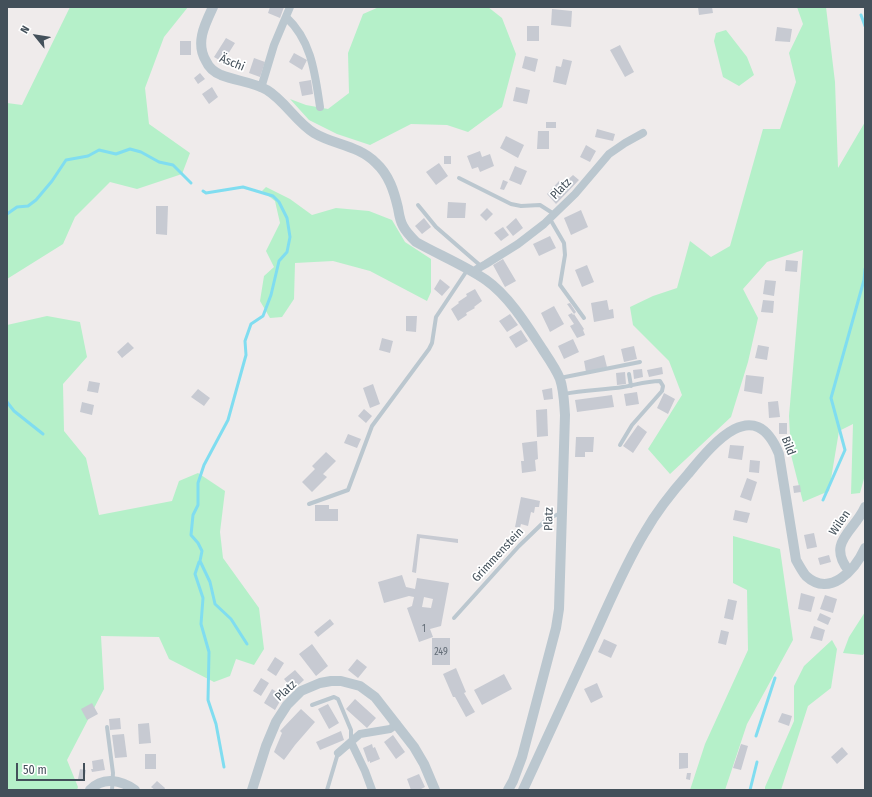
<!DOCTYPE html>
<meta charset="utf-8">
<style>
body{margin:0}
#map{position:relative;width:872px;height:797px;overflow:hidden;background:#efebeb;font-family:"Fira Sans Condensed",sans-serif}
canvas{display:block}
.frame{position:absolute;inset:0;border:8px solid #43505a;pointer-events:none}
.north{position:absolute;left:16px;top:16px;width:40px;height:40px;-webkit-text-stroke:3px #fff;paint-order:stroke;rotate:300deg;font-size:11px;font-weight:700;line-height:16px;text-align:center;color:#43505a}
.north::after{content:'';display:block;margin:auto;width:14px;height:18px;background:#43505a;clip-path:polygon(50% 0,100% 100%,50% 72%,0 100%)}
.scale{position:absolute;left:16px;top:763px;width:69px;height:18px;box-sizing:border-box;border:2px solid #43505a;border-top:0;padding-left:5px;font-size:12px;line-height:14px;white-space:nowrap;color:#43505a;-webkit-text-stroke:3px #fff;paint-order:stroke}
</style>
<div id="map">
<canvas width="872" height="797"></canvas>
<div class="frame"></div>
<div class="north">N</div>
<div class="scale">50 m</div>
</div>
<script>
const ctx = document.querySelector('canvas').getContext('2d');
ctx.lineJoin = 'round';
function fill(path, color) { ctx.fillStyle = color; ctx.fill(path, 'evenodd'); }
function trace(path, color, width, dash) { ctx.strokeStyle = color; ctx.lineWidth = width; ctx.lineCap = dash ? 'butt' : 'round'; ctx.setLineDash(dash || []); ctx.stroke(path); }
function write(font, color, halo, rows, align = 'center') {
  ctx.font = font + ' "Fira Sans Condensed",sans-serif'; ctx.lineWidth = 3.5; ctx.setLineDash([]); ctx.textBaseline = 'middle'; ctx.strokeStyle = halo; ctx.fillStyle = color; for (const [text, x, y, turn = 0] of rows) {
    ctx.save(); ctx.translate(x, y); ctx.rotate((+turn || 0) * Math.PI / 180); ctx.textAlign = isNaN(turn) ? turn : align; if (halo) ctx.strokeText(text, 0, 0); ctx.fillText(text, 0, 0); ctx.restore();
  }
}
fill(new Path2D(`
 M70,7H188L164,37L145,88L149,124L190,153L182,174L137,189L110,182L75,217L63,244L7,279V103L22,105Z
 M379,7H488L502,18L516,54L502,107L468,132L447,125L411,124L370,145L337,134L309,120L290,99L306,105L328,109L349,93L348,53L363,14Z
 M797,7H826L835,82L838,168L865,122V475L860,493L851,494L853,424L839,431L829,491L803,502L791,455L789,416L803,250L767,262L743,289L758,318L748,362L731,417L670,474L648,449L682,395L669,361L633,325L630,307L653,296L677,288L690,241L711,257L730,246L763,129H780L796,82L789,53L803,24Z
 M726,30L747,57L754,75L739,86L723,77L714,41L716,33Z
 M266,187L290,199L312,215L336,208L369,211L392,220L405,242L431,259V292L427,301L370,271L333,261L295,263L294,299L282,317L270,318L260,301L264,276L274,267L266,251L280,223L275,201L262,191Z
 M47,316L80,322L87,357L63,384L64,431L86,458L99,515L172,501L179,481L198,473L225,491L220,532L223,558L259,608L264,649L254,665L236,659L230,676L214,682L169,659L159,637L101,636L104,689L67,760L78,787L77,790H7V325Z
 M733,536L780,549L793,640L747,724L725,790H690L705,744L748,650L747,590L733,583Z
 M865,612V652L863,655L843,653L849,637Z
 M832,640L837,649L831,688L808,706L781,790H765V787L794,721V686L804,666Z`), '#b5f0c9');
trace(new Path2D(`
 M861,15L865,26
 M203,191L206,193L243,187L273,196L279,202L287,218L290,237L287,252L279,261L271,295L263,316L251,324L245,341L246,355L228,420L204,465L198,483V505L193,515L191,535L198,543L202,551L200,561L210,582L215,604L231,619L247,644
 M7,214L17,207L28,206L36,200L52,181L66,160L88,156L99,150L116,154L130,149L141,152L159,162L173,165L191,183
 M7,402L14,411L43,434
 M823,500L845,450L831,398L864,280L865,269
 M199,562L195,574L203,598L201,624L209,652L208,700L216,724L224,767
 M756,736L775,678
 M750,790L757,762`), '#80ddf0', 3);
fill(new Path2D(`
 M270,7H284L280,18L268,13Z
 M698,7H712L713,13L699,15Z
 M552,9L572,11L571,27L551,25Z
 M527,26H539V41H527Z
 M777,27L792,29L790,42L775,41Z
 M226,38L235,43L223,62L214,57Z
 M180,41H191V55H180Z
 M620,45L634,72L625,77L610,50Z
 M294,53L307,60L302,70L289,62Z
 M525,56L538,59L535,72L522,68Z
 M254,58L265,62L260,77L249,73Z
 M563,59L572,61L566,85L553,82L556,66L561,67Z
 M200,73L205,79L198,84L194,78Z
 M311,80L313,94L302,96L299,82Z
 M212,87L218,97L209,104L202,94Z
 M516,87L530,90L527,104L513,101Z
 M546,122H556V128H546Z
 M597,129L615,134L613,141L595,137Z
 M538,131H549V149H537Z
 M506,136L524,145L518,158L500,148Z
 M586,145L596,151L590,162L580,157Z
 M480,151L482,157L490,154L494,166L480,172L478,167L472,169L467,156Z
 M444,156H451V164H444Z
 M439,163L448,176L436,185L426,172Z
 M515,166L527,171L521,185L509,180Z
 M573,175L579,180L556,204L547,194L559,181L562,185Z
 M503,180L508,182L504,190L500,189Z
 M448,202L466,203L465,218H447Z
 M156,206H168L167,235L156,234Z
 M487,208L493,214L486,221L480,215Z
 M581,210L588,227L571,235L564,218Z
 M424,218L431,227L422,234L415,226Z
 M516,218L523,228L513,236L506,227Z
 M503,227L509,235L501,241L494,233Z
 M550,236L556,248L539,256L533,244Z
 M503,259L516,281L505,287L493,265Z
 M786,260L798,261L797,272L785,271Z
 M587,265L594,282L582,287L575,270Z
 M440,279L450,287L442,296L434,289Z
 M765,280L776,281L774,296L763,294Z
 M475,289L482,301L474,307L475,308L466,313L467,315L458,321L451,309L459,303L458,302L467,296L466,294Z
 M607,300L609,310L613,309L614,318L594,322L591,303Z
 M763,300L774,301L773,313L761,312Z
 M570,303L576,312L574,314L567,304Z
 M554,306L564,324L550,332L541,313Z
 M572,313L573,315L574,314L584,329L583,330L585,335L577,338L570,326L574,324L568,315Z
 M510,314L518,325L507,332L499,321Z
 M406,316H417L416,332L406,331Z
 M521,330L528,341L516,348L509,337Z
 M382,338L393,341L390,353L379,350Z
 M573,339L579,352L564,359L558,346Z
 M128,342L134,348L122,358L117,352Z
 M758,345L769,347L767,360L755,358Z
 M634,346L637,359L624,362L621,349Z
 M604,355L607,367L586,372L584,361Z
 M662,367L663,374L649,377L647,370Z
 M642,369L643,377L634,379L633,370Z
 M625,372L626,384L617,385L616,373Z
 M746,375L764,377L762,394L744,391Z
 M89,381L100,383L98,393L87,391Z
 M373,384L380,404L370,408L363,388Z
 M552,388L553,399L544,400L542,390Z
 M198,389L210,398L204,406L191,397Z
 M637,392L639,404L626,406L624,394Z
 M664,393L675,399L668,414L657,408Z
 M612,395L614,407L577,412L575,400Z
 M778,401L780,417L769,418L768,402Z
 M82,402L94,405L92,415L80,412Z
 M364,409L372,416L366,423L358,416Z
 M547,409L548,436L537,437L536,410Z
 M779,423H787V434H779Z
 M638,425L647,432L633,453L623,446Z
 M348,434L361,439L357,448L344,443Z
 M576,437H594L593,452H585V457H575Z
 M537,441L538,459L535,460L536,471L522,473L521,461H524L522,443Z
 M730,445L744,446L742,460L728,458Z
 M326,452L336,461L323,474L327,477L312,492L302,482L315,469L312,466Z
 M750,460L760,461L759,473L749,472Z
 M747,478L757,482L751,501L740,497Z
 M800,485L801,492L794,493L793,486Z
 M521,497L540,501L539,507H535L534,513L531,512L528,526L521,524L520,528L515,527Z
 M315,505H329V509H338V521H315Z
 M735,510L750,513L747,523L733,520Z
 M814,533L817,547L807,549L804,535Z
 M417,534L458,539V543L420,538L416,573L412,572Z
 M829,555L831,562L820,565L818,558Z
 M402,575L406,587L415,589L417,578L449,583L441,626L430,629L433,637L419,642L407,608L412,606L414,597L409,596L384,603L378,582ZM424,597L433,599L431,608L422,607Z
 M801,593L815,597L811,612L798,609Z
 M825,595L837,599L833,613L820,609Z
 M728,599L737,601L733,620L724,618Z
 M820,613L831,618L828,625L817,620Z
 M330,619L334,624L318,637L314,632Z
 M814,626L825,630L822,641L810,638Z
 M721,630L729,632L726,645L718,643Z
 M432,638H450V665H432Z
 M604,639L617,645L611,658L598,652Z
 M312,644L328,666L316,676L299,654Z
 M275,657L284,663L276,676L267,670Z
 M357,659L367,667L358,678L348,670Z
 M456,668L466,692L464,693L475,712L466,717L455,697H453L443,674Z
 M295,670L304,680L293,690L284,679Z
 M504,674L512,689L482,705L474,690Z
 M261,678L269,683L261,696L253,691Z
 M597,683L603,697L591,703L584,689Z
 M272,689L283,696L275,710L264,703Z
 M355,699L376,718L367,728L346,709Z
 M92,703L98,714L87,720L81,709Z
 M328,704L339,723L329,729L318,709Z
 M301,709L315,722L295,745L284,760L274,752L282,733L280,731Z
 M782,713L792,716L789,726L778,722Z
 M120,718L121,729L110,730L109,719Z
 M149,723L151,743L139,744L138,724Z
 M341,731L344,740L320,750L316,742Z
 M124,734L127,757L115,758L112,735Z
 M393,735L405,752L396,759L384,742Z
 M372,744L373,748L375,747L380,759L370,763V761L368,762L363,748Z
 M741,744L748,746L741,770L733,768Z
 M842,747L848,754L837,764L831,757Z
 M679,753H688V768L679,769Z
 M145,754H156V769H145Z
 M103,759L105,770L92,772L91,769H93L92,761Z
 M80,769L86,770L84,781L78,779Z
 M687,773H691L690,780L686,779Z
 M419,774L425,787L419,790H411L407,779Z
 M157,781L165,788L164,790H155L151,787Z`), '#c7cad2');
trace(new Path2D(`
 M459,178L511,204L521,206L540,205L554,214
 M418,205L436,227L482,267
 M550,219L564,243L565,255L560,285L584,318
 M629,374L631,386
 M560,378L640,362
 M564,394C584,390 603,390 623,387C635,385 647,381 660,381L663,386L662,391L632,425L620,445
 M309,504L348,490L372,426L429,349L432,343L436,317L468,269
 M454,618L519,546L547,519L561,513
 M312,705L334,697L338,699L351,730V741
 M107,727L113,773L112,790
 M327,790L338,753`), '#bbc7cf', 4);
trace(new Path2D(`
 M286,17C312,41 315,74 320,107
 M261,88L274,45L290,7
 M474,273L477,269L486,264L518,244L544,224L575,194L609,154L625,143L643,133
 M351,742L365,771L372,790
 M338,753L360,734L390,729L397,724`), '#bbc7cf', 8);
trace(new Path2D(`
 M213,7C205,24 195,43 206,61C209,68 214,72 221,75C236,81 253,82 267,90C285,101 296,122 314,133C334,145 358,145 376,163C389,175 394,191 398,208C399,214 400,221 403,226C406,232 411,237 416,242C439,255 464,265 486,280C509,296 528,327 543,350C549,359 556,369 560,379C564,391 564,402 565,415L559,609L556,628L522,757L513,781L508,790
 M849,571C826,542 854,532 865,507
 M90,790C103,776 121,780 135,790
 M252,790L266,746L276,722L287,705L301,691L320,683L331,681H341L360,686L375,697L414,747L424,764L435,790
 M523,790C547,739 570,687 594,636C610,601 625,565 645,532C657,511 672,492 688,474C712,445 754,392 779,454L796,560C799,565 802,571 806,576C830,598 855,570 865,548`), '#bbc7cf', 10);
write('10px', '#646e78', null, [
 ["1",424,629],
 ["249",441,652]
]);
write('12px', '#43505a', '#fff', [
 ["Äschi",232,63,22],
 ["Platz",561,189,-46],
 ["Bild",788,446,69],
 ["Platz",549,519,-89],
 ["Wilen",840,523,-56],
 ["Grimmenstein",498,555,-47],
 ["Platz",286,691,-43]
]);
</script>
